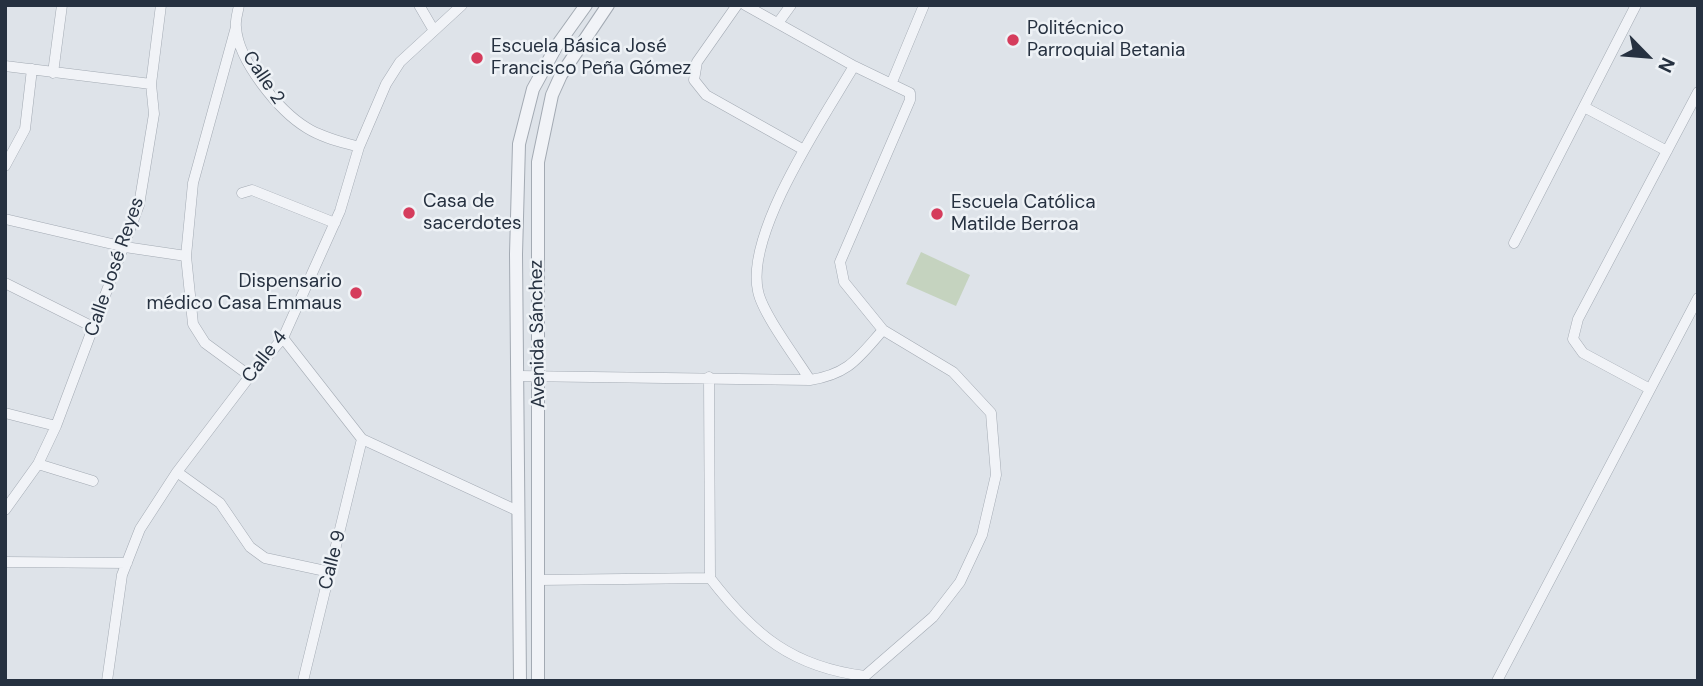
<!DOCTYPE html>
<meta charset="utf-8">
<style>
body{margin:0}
#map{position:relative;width:1703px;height:686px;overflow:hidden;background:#dee3e9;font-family:"DM Sans",sans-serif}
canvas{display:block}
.frame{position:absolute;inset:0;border:7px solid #263140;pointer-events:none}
.north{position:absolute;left:1612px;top:21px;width:70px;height:70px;-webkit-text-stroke:5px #eef2f6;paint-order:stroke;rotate:115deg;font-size:19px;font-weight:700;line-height:28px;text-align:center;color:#263140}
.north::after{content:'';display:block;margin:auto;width:24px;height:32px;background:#263140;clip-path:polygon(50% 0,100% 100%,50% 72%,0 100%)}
</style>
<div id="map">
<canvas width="1703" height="686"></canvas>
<div class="frame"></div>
<div class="north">N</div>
</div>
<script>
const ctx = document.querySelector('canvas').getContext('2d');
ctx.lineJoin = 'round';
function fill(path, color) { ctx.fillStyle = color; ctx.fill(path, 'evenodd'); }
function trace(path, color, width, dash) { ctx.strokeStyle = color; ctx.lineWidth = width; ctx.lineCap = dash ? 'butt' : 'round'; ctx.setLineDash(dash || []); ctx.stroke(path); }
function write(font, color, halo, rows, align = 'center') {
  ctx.font = font + ' "DM Sans",sans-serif'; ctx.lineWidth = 5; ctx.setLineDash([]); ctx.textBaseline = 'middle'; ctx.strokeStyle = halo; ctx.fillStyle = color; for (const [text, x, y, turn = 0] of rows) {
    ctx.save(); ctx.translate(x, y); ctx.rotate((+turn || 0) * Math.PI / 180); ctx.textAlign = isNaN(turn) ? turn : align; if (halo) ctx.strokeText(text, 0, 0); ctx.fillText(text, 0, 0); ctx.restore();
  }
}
fill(new Path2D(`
 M921,252L970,275L956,306L906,284Z`), '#c5d3bf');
const minor = new Path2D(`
 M239,5C238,12 235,20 236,27C238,61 279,111 307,128C323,138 342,142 359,147
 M419,5L433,29
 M737,5L697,62L694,80L706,95L804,150
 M778,23L791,5
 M236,27L193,183L186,256L193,324L205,343L250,376
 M5,66L151,84
 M53,73L62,5
 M892,82L924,5
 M1584,107L1667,151
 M5,166L25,129L32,69
 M242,193L252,190L335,223
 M5,219L125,247L186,256
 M1514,243L1636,5
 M5,283L93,327
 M283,338L362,439L518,511
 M519,376L810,380C849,374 858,358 883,330
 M709,377L710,578
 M810,380C797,359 762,313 758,291C745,233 824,117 854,66
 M1650,389L1583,353L1573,339L1578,319L1698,92
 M5,413L56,426
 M38,464L93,481
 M177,472L220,503L250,547L265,558L330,572
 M5,510L38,464L56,426L139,205L154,114L151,84L161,5
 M5,562L127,563
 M710,578C754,635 792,667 865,676L933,617L960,582L982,535L996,475L991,413L953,372L883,330L844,282L840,262L910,100V93L854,66L745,5
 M539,580L710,578
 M107,681L122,575L140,529L177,472L250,376L283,338L340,211L359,147L386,84L400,62L462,5
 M303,681L362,439
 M1497,681L1698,298`);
const tertiary = new Path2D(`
 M520,681L516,254L519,144L533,89L556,47L586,5
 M538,681V162L552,95L561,75L608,5`);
trace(minor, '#a3aab3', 11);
trace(tertiary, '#a3aab3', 14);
trace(minor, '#f1f3f7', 10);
trace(tertiary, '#f1f3f7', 12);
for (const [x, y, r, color] of [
 [1013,40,7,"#d53c5c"],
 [477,58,7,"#d53c5c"],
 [409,213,7,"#d53c5c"],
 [937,214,7,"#d53c5c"],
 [356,293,7,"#d53c5c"]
]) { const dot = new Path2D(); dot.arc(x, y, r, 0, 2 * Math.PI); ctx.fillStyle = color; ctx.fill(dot); trace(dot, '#eef2f6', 2.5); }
write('19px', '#263140', '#eef2f6', [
 ["Politécnico",1027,29],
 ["Parroquial Betania",1027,51],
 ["Escuela Básica José",491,47],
 ["Francisco Peña Gómez",491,69],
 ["Casa de",423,202],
 ["sacerdotes",423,224],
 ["Escuela Católica",951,203],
 ["Matilde Berroa",951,225],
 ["Dispensario",342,282,"right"],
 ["médico Casa Emmaus",342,304,"right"]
], 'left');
write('19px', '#263140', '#eef2f6', [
 ["Calle 2",263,78,56],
 ["Calle José Reyes",115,267,-71],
 ["Avenida Sánchez",538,334,-91],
 ["Calle 4",265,357,-52],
 ["Calle 9",333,560,-76]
]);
</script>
